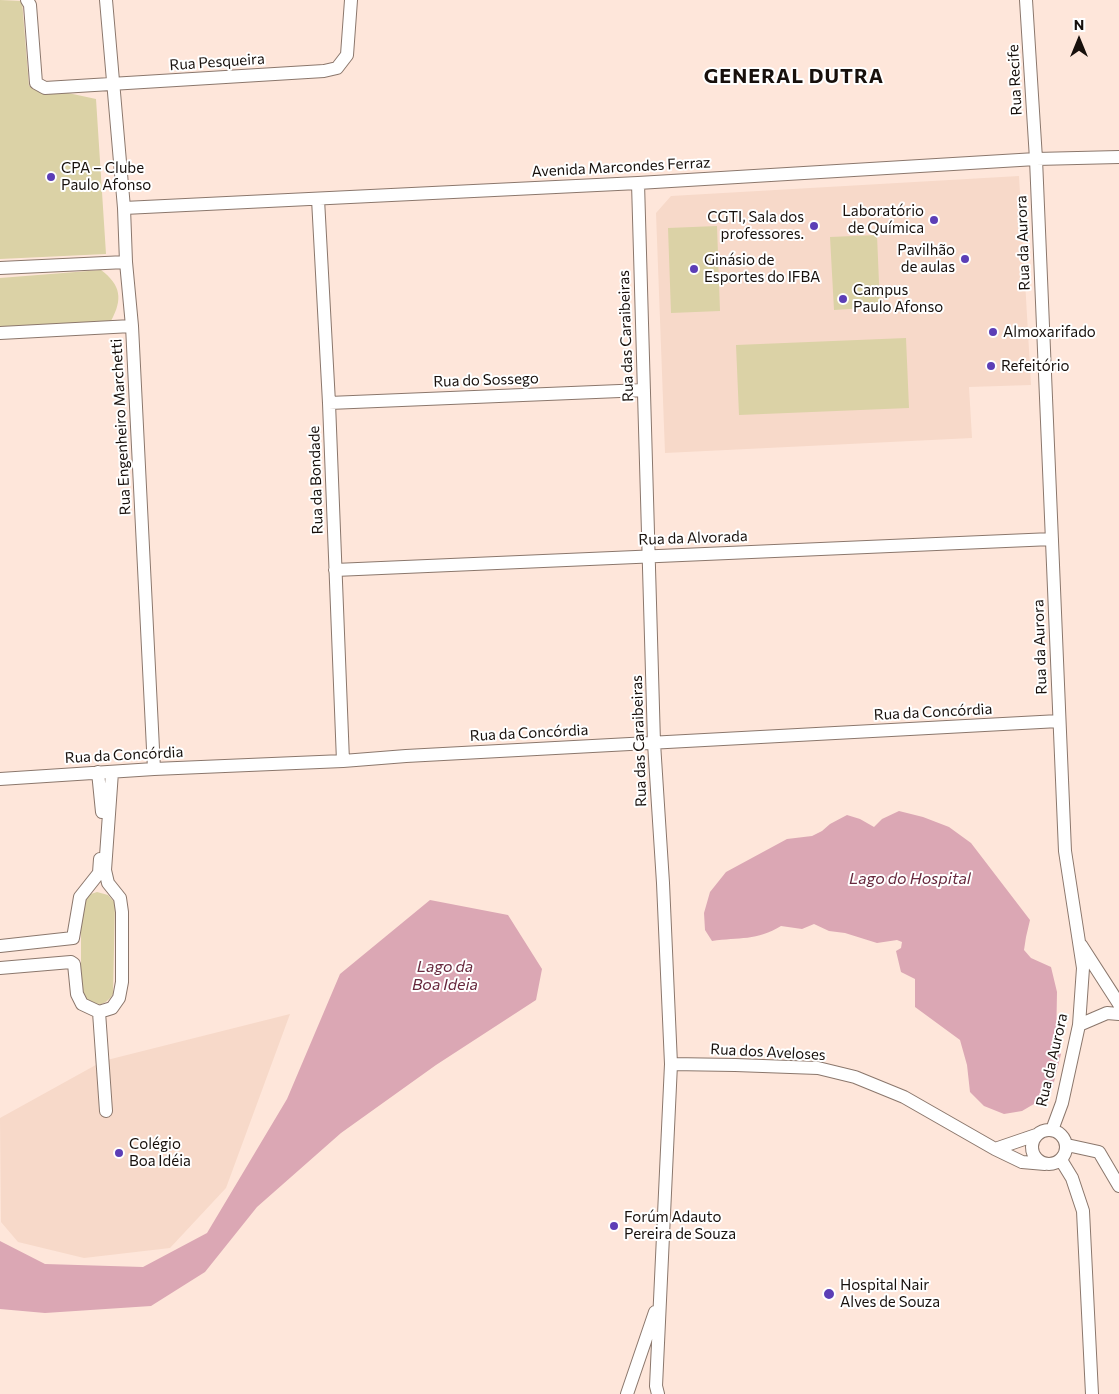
<!DOCTYPE html>
<meta charset="utf-8">
<style>
body{margin:0}
#map{position:relative;width:1119px;height:1394px;overflow:hidden;background:#fee6da;font-family:Commissioner,sans-serif}
canvas{display:block}
.north{position:absolute;left:1054px;top:15px;width:50px;height:50px;-webkit-text-stroke:4px #fff;paint-order:stroke;rotate:0deg;font-size:14px;font-weight:700;line-height:20px;text-align:center;color:#17100c}
.north::after{content:'';display:block;margin:auto;width:18px;height:22px;background:#17100c;clip-path:polygon(50% 0,100% 100%,50% 72%,0 100%)}
</style>
<div id="map">
<canvas width="1119" height="1394"></canvas>
<div class="north">N</div>
</div>
<script>
const ctx = document.querySelector('canvas').getContext('2d');
ctx.lineJoin = 'round';
function fill(path, color) { ctx.fillStyle = color; ctx.fill(path, 'evenodd'); }
function trace(path, color, width, dash) { ctx.strokeStyle = color; ctx.lineWidth = width; ctx.lineCap = dash ? 'butt' : 'round'; ctx.setLineDash(dash || []); ctx.stroke(path); }
function write(font, color, halo, rows, align = 'center') {
  ctx.font = font + ' Commissioner,sans-serif'; ctx.lineWidth = 4; ctx.setLineDash([]); ctx.textBaseline = 'middle'; ctx.strokeStyle = halo; ctx.fillStyle = color; for (const [text, x, y, turn = 0] of rows) {
    ctx.save(); ctx.translate(x, y); ctx.rotate((+turn || 0) * Math.PI / 180); ctx.textAlign = isNaN(turn) ? turn : align; if (halo) ctx.strokeText(text, 0, 0); ctx.fillText(text, 0, 0); ctx.restore();
  }
}
fill(new Path2D(`
 M1019,176L1031,385L969,387L972,438L665,453L656,213L671,196Z
 M290,1014L226,1188L170,1248L84,1258L18,1242L1,1222L0,1118L103,1061Z`), '#f7d9c9');
fill(new Path2D(`
 M0,0L22,1L29,86L45,88L96,99L106,254L0,259Z
 M717,226L720,311L671,313L668,228Z
 M877,235L880,307L834,310L830,237Z
 M101,270C121,285 123,299 111,321L0,329V278Z
 M906,338L909,408L739,415L736,345Z
 M97,892L108,895L115,903L113,994C108,1003 96,1009 87,1001C85,999 82,993 81,990V902L88,895Z`), '#dbd2a6');
fill(new Path2D(`
 M899,811L923,817L949,827L971,843L1030,920L1026,937L1024,950L1031,958L1051,967L1057,992L1056,1046L1061,1054L1051,1094L1022,1111L1004,1114L984,1106L970,1092L967,1065L960,1040L915,1007V979L901,972L896,951L901,948L902,942L897,940L877,943L845,933L829,931L814,924L802,929L781,926C757,941 739,937 712,941L705,930L704,913L710,892L726,872L787,839L812,836L822,831L830,824L847,815L860,819L874,827L882,819Z
 M430,900L508,915L542,969L536,1000L436,1065L341,1133L257,1207L205,1272L151,1306L45,1313L0,1309V1241L45,1264L143,1267L207,1233L287,1099L340,974Z`), '#dba7b4');
const street = new Path2D(`
 M27,0L30,5L36,83L45,88L324,71L337,68L347,55L351,0
 M106,0L124,208L126,262L132,326L154,769
 M1026,0L1036,159L1065,851L1083,968L1079,1025L1062,1103L1052,1130
 M638,183L654,743L663,883L671,1064L656,1386L658,1394
 M318,199L329,403L343,761
 M124,208L638,183L1036,159L1119,157
 M0,268L126,262
 M0,333L132,326
 M329,403L644,390
 M335,570L1052,539
 M98,772L102,812
 M0,779L154,769L343,761L406,756L1059,721
 M1081,945L1119,1004
 M0,946L73,938L80,897L99,873L100,859
 M0,968L71,962L74,964L77,994L82,1004L99,1012L112,1008L119,998L122,982V912L120,898L108,883L105,870L112,772
 M99,1012L106,1111
 M1079,1025L1107,1013L1119,1014
 M671,1064L735,1065L818,1068L855,1077L904,1097L995,1149L1022,1162L1045,1164
 M1032 1147a17 17 0 1 1 34 0a17 17 0 1 1-34 0Z
 M1067,1145L1099,1152L1119,1186
 M995,1149L1036,1135
 M1061,1160L1072,1178L1083,1211L1092,1394
 M627,1394L655,1312`);
trace(street, '#8b776c', 14);
trace(street, '#fff', 12);
for (const [x, y, r, color] of [
 [51,177,5,"#5c3eb6"],
 [934,220,5,"#5c3eb6"],
 [814,226,5,"#5c3eb6"],
 [965,259,5,"#5c3eb6"],
 [694,269,5,"#5c3eb6"],
 [843,299,5,"#5c3eb6"],
 [993,332,5,"#5c3eb6"],
 [991,366,5,"#5c3eb6"],
 [119,1153,5,"#5c3eb6"],
 [614,1226,5,"#5c3eb6"],
 [829,1294,6,"#5c3eb6"]
]) { const dot = new Path2D(); dot.arc(x, y, r, 0, 2 * Math.PI); ctx.fillStyle = color; ctx.fill(dot); trace(dot, '#fff', 2); }
write('15px', '#17100c', '#fff', [
 ["Rua Pesqueira",217,62,-4],
 ["Rua Recife",1015,80,-93],
 ["Avenida Marcondes Ferraz",621,167,-3],
 ["Rua da Aurora",1023,243,-92],
 ["Rua das Caraibeiras",626,336,-92],
 ["Rua do Sossego",486,380,-2],
 ["Rua Engenheiro Marchetti",121,427,-93],
 ["Rua da Bondade",316,480,-92],
 ["Rua da Alvorada",693,538,-2],
 ["Rua da Aurora",1040,647,-92],
 ["Rua da Concórdia",933,712,-3],
 ["Rua da Concórdia",529,733,-3],
 ["Rua das Caraibeiras",639,741,-92],
 ["Rua da Concórdia",124,755,-3],
 ["Rua dos Aveloses",768,1052,3],
 ["Rua da Aurora",1052,1060,-77]
]);
write('15px', '#17100c', '#fff', [
 ["CPA – Clube",61,168],
 ["Paulo Afonso",61,185],
 ["Laboratório",924,211,"right"],
 ["de Química",924,228,"right"],
 ["CGTI, Sala dos",804,217,"right"],
 ["professores.",804,234,"right"],
 ["Pavilhão",955,250,"right"],
 ["de aulas",955,267,"right"],
 ["Ginásio de",704,260],
 ["Esportes do IFBA",704,277],
 ["Campus",853,290],
 ["Paulo Afonso",853,307],
 ["Almoxarifado",1003,332],
 ["Refeitório",1001,366],
 ["Colégio",129,1144],
 ["Boa Idéia",129,1161],
 ["Forúm Adauto",624,1217],
 ["Pereira de Souza",624,1234],
 ["Hospital Nair",840,1285],
 ["Alves de Souza",840,1302]
], 'left');
write('italic 16px', '#67283d', '#fff', [
 ["Lago do Hospital",910,879],
 ["Lago da",445,967],
 ["Boa Ideia",445,985]
]);
ctx.letterSpacing = '1px';
write('bold 20px', '#17100c', '#fff', [
 ["GENERAL DUTRA",794,76]
]);
ctx.letterSpacing = '0px';
</script>
